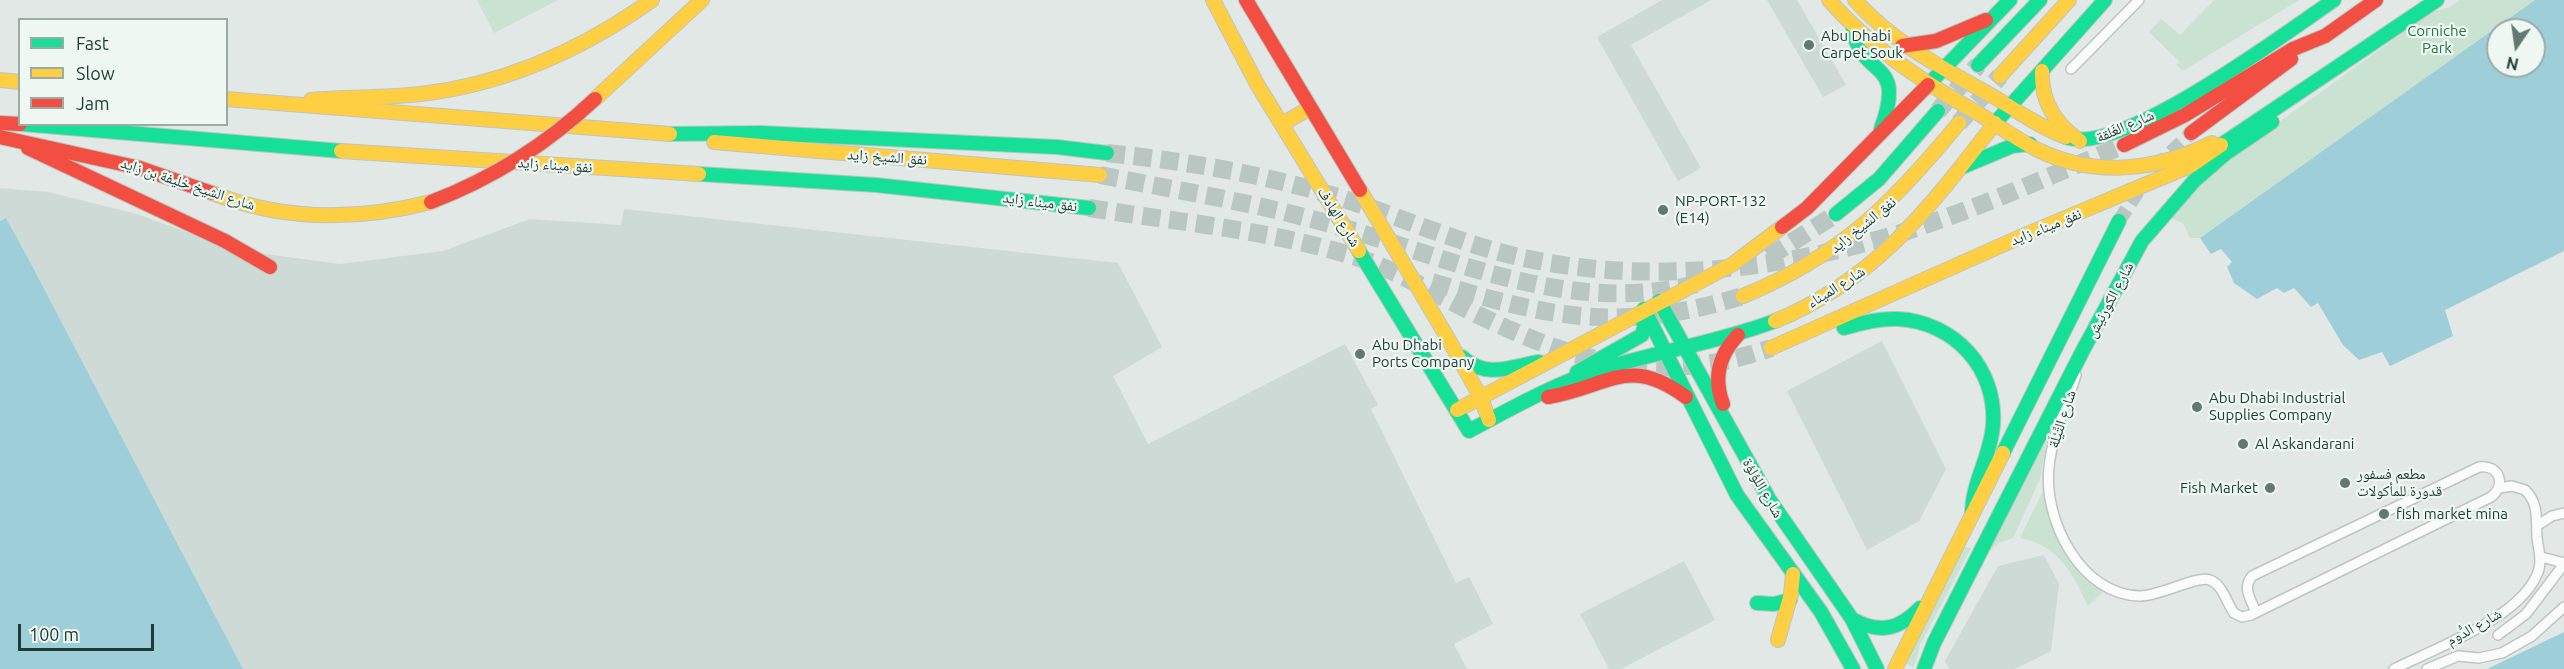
<!DOCTYPE html>
<meta charset="utf-8">
<style>
body{margin:0}
#map{position:relative;width:2564px;height:669px;overflow:hidden;background:#e1e8e5;font-family:Ubuntu,sans-serif}
canvas{display:block}
.legend{position:absolute;left:18px;top:18px;width:210px;height:108px;box-sizing:border-box;background:#eff7f3;border:2px solid #9baca7;margin:0;padding:8px 10px;list-style:none;font-size:18px;color:#1e3c35}
.legend li{display:flex;align-items:center;gap:12px;height:30px}
.legend b{width:30px;border:2px solid #9baca7}
.north{position:absolute;left:2486px;top:18px;width:60px;height:60px;box-sizing:border-box;background:#eff7f3;border:2px solid #9baca7;border-radius:50%;rotate:193deg;font-size:16px;font-weight:700;line-height:24px;text-align:center;color:#1e3c35}
.north::after{content:'';display:block;margin:auto;width:21px;height:27px;background:#627873;clip-path:polygon(50% 0,100% 100%,50% 72%,0 100%)}
.scale{position:absolute;left:18px;top:624px;width:136px;height:27px;box-sizing:border-box;border:3px solid #1e3c35;border-top:0;padding-left:8px;font-size:18px;line-height:21px;white-space:nowrap;color:#1e3c35;-webkit-text-stroke:4px #eff7f3;paint-order:stroke}
</style>
<div id="map">
<canvas width="2564" height="669"></canvas>
<ul class="legend">
<li><b style="height:8px;background:#16e098"></b>Fast</li>
<li><b style="height:8px;background:#ffcf43"></b>Slow</li>
<li><b style="height:8px;background:#f24e42"></b>Jam</li>
</ul>
<div class="north">N</div>
<div class="scale">100 m</div>
</div>
<script>
const ctx = document.querySelector('canvas').getContext('2d');
ctx.lineJoin = 'round';
function fill(path, color) { ctx.fillStyle = color; ctx.fill(path, 'evenodd'); }
function trace(path, color, width, dash) { ctx.strokeStyle = color; ctx.lineWidth = width; ctx.lineCap = dash ? 'butt' : 'round'; ctx.setLineDash(dash || []); ctx.stroke(path); }
function write(font, color, halo, rows, align = 'center') {
  ctx.font = font + ' Ubuntu,"Noto Naskh Arabic",sans-serif'; ctx.lineWidth = 4.5; ctx.setLineDash([]); ctx.textBaseline = 'middle'; ctx.strokeStyle = halo; ctx.fillStyle = color; for (const [text, x, y, turn = 0] of rows) {
    ctx.save(); ctx.translate(x, y); ctx.rotate((+turn || 0) * Math.PI / 180); ctx.textAlign = isNaN(turn) ? turn : align; if (halo) ctx.strokeText(text, 0, 0); ctx.fillText(text, 0, 0); ctx.restore();
  }
}
fill(new Path2D(`
 M1662,0H1711L1631,45L1701,168L1678,181L1597,37Z
 M1767,0H1797L1846,85L1823,97Z
 M0,188L48,192L137,214L236,250L340,264L443,251L530,219L621,225L624,209L1118,263L1162,347L1113,376L1148,444L1345,344L1378,405L1371,409L1456,583L1469,577L1493,624L1454,644L1467,669H243L28,258L6,218L0,221Z
 M1882,341L1946,469L1919,521L1867,550L1787,391Z
 M2044,555L2059,584L2051,651L2015,669H1949L1945,661L1998,566Z
 M1684,561L1715,620L1621,669H1609L1580,614Z`), '#cedad5');
fill(new Path2D(`
 M477,0H558L494,33Z
 M2214,0H2299L2183,71L2176,65L2180,62L2149,32L2161,19L2180,35Z
 M2460,0H2535L2200,238H2190L2183,223L2167,216L2225,161L2432,12L2450,7Z
 M2047,439L2040,479L2013,538L1999,543L1986,554Z
 M2043,491C2056,535 2063,565 2103,592L2088,606C2072,572 2059,546 2020,538Z
 M1964,547L1971,548L1920,645L1914,667L1904,663Z`), '#c9e2d2');
fill(new Path2D(`
 M2535,0H2564V251L2445,310L2453,336L2390,366L2382,352L2359,360L2343,345L2318,303L2311,307L2294,288L2284,293L2277,288L2257,299L2234,283L2227,267L2232,262L2221,249L2211,254L2200,238ZM2498,30H2534V66H2498Z
 M6,218L28,258L243,669H0V221Z
 M2564,632V669H2487Z`), '#9ecfd9');
trace(new Path2D(`
 M2156,167L2191,133
 M2119,221L2142,185`), '#bac6c2', 14, [14, 7]);
trace(new Path2D(`
 M1938,111L1978,65
 M1959,123L2000,76
 M1107,153C1183,161 1258,173 1331,195C1391,213 1450,240 1511,255C1647,288 1797,269 1928,224C1995,201 2059,172 2124,145
 M1100,175C1175,190 1250,202 1323,222C1444,255 1568,317 1696,284
 M1089,208C1178,222 1270,230 1356,257C1393,269 1428,290 1462,307C1567,360 1655,388 1771,348
 M1769,257L1836,214
 M1432,282C1550,318 1622,333 1743,296`), '#bac6c2', 18, [18, 9]);
const street = new Path2D(`
 M2071,69L2139,0
 M2076,375C2067,405 2052,435 2049,467C2043,519 2080,595 2140,596C2161,596 2197,575 2210,580C2223,585 2226,602 2234,613L2242,617L2251,615L2491,497C2507,485 2499,464 2479,467L2252,576C2242,588 2251,600 2256,612
 M2538,525L2552,516L2564,513
 M2541,557L2564,563
 M2498,635L2526,614L2564,564
 M2394,669C2435,648 2525,617 2539,569C2542,557 2538,549 2537,537C2536,520 2539,503 2525,490L2512,486L2499,488
 M2427,669L2458,656L2479,658L2502,653L2532,636L2564,607`);
const fast = new Path2D(`
 M1853,30C1863,81 1907,57 1881,129
 M1978,65L2040,0
 M1928,85L2010,0
 M1995,123L2105,0
 M22,124L341,151
 M670,134L761,133L1057,147L1107,153
 M2066,137C2120,158 2285,33 2334,0
 M2221,145L2437,0
 M1962,167L2012,146L2030,144
 M699,174L876,185L1089,208
 M1836,214L1879,179L1938,111
 M1359,251L1469,431C1512,408 1556,383 1602,369C1660,351 1719,342 1775,321
 M1659,301L1769,499L1852,619L1877,669
 M1644,309L1737,495L1821,612L1853,669
 M1844,328C1862,323 1879,318 1898,319C1955,322 1997,369 1993,425C1991,456 1972,482 1972,514
 M1462,357C1486,379 1510,367 1539,362
 M1577,372L1642,335L1645,324L1638,316
 M2003,453L2119,221
 M1757,603L1774,604L1790,600
 M1852,619C1879,634 1899,630 1920,608
 M1924,669L1934,643L2082,352L2142,241L2194,181L2225,154L2272,122`);
const slow = new Path2D(`
 M1213,0L1257,84L1359,251
 M1829,0C1871,48 1919,79 1974,111C1995,123 2014,138 2036,149C2094,178 2156,171 2212,143
 M1855,0C1894,44 1943,68 1994,97C2017,111 2040,127 2066,137
 M2042,71C2041,101 2055,124 2080,141
 M2000,76L2069,0
 M0,80L20,82
 M226,99L670,134
 M595,99L702,0
 M311,100C348,97 385,98 421,94C506,84 582,50 652,0
 M1282,124L1310,108
 M714,142L1100,175
 M341,151L699,174
 M1360,190L1450,342L1481,398L1489,420
 M212,193C283,221 357,221 431,202
 M1743,296C1841,256 1893,203 1959,123
 M1775,321C1877,279 1930,207 1995,123
 M1771,348L2018,238L2192,165L2221,145
 M1457,410L1733,264L1782,227
 M1778,640L1791,594L1793,574
 M1895,669L2003,453`);
const jam = new Path2D(`
 M1246,0L1360,190
 M1902,46L1936,41L1986,20
 M0,123L20,124
 M2191,133L2291,59
 M0,137L140,168L212,193
 M2124,145L2185,115L2293,49L2325,36L2376,0
 M28,148L225,241L270,267
 M1782,227L1807,208L1928,85
 M1548,397C1609,387 1627,354 1686,397
 M1723,404C1713,378 1719,355 1738,335`);
trace(street, '#bec5c2', 12);
trace(fast, '#bdc5c2', 16);
trace(slow, '#bdc5c2', 16);
trace(jam, '#bdc5c2', 16);
trace(street, '#fafcfb', 9);
trace(fast, '#16e098', 14);
trace(slow, '#ffcf43', 14);
trace(jam, '#f24e42', 14);
const jamBridge = new Path2D(`
 M431,202C494,178 546,145 595,99`);
trace(jamBridge, '#bbc5c2', 16, []);
trace(jamBridge, '#f24e42', 14);
for (const [x, y, r, color] of [
 [1809,45,6,"#627873"],
 [1663,210,6,"#627873"],
 [1360,354,6,"#627873"],
 [2197,407,6,"#627873"],
 [2243,444,6,"#627873"],
 [2345,483,6,"#627873"],
 [2270,488,6,"#627873"],
 [2384,514,6,"#627873"]
]) { const dot = new Path2D(); dot.arc(x, y, r, 0, 2 * Math.PI); ctx.fillStyle = color; ctx.fill(dot); trace(dot, '#eff7f3', 2); }
write('15px', '#267548', '#eff7f3', [
 ["Corniche",2437,31],
 ["Park",2437,48]
]);
write('15px', '#1e3c35', '#eff7f3', [
 ["Abu Dhabi",1821,36],
 ["Carpet Souk",1821,53],
 ["NP-PORT-132",1675,201],
 ["(E14)",1675,218],
 ["Abu Dhabi",1372,345],
 ["Ports Company",1372,362],
 ["Abu Dhabi Industrial",2209,398],
 ["Supplies Company",2209,415],
 ["Al Askandarani",2255,444],
 ["مطعم فسفور",2357,474],
 ["قدورة للمأكولات",2357,491],
 ["Fish Market",2258,488,"right"],
 ["fish market mina",2396,514]
], 'left');
write('15px', '#1e3c35', '#eff7f3', [
 ["شارع الغَلقة",2125,126,-23],
 ["نفق الشيخ زايد",887,157,4],
 ["نفق ميناء زايد",555,165,4],
 ["شارع الشيخ خليفة بن زايد",188,184,18],
 ["نفق ميناء زايد",1040,202,7],
 ["شارع الهادف",1339,217,58],
 ["نفق الشيخ زايد",1863,225,-39],
 ["نفق ميناء زايد",2046,227,-22],
 ["شارع الميناء",1836,287,-32],
 ["شارع الكورنيش",2110,300,-62],
 ["شارع التِّيْلَة",2062,419,-72],
 ["شارع اللؤلؤة",1763,488,60],
 ["شارع الدُّوم",2474,627,-29]
]);
</script>
